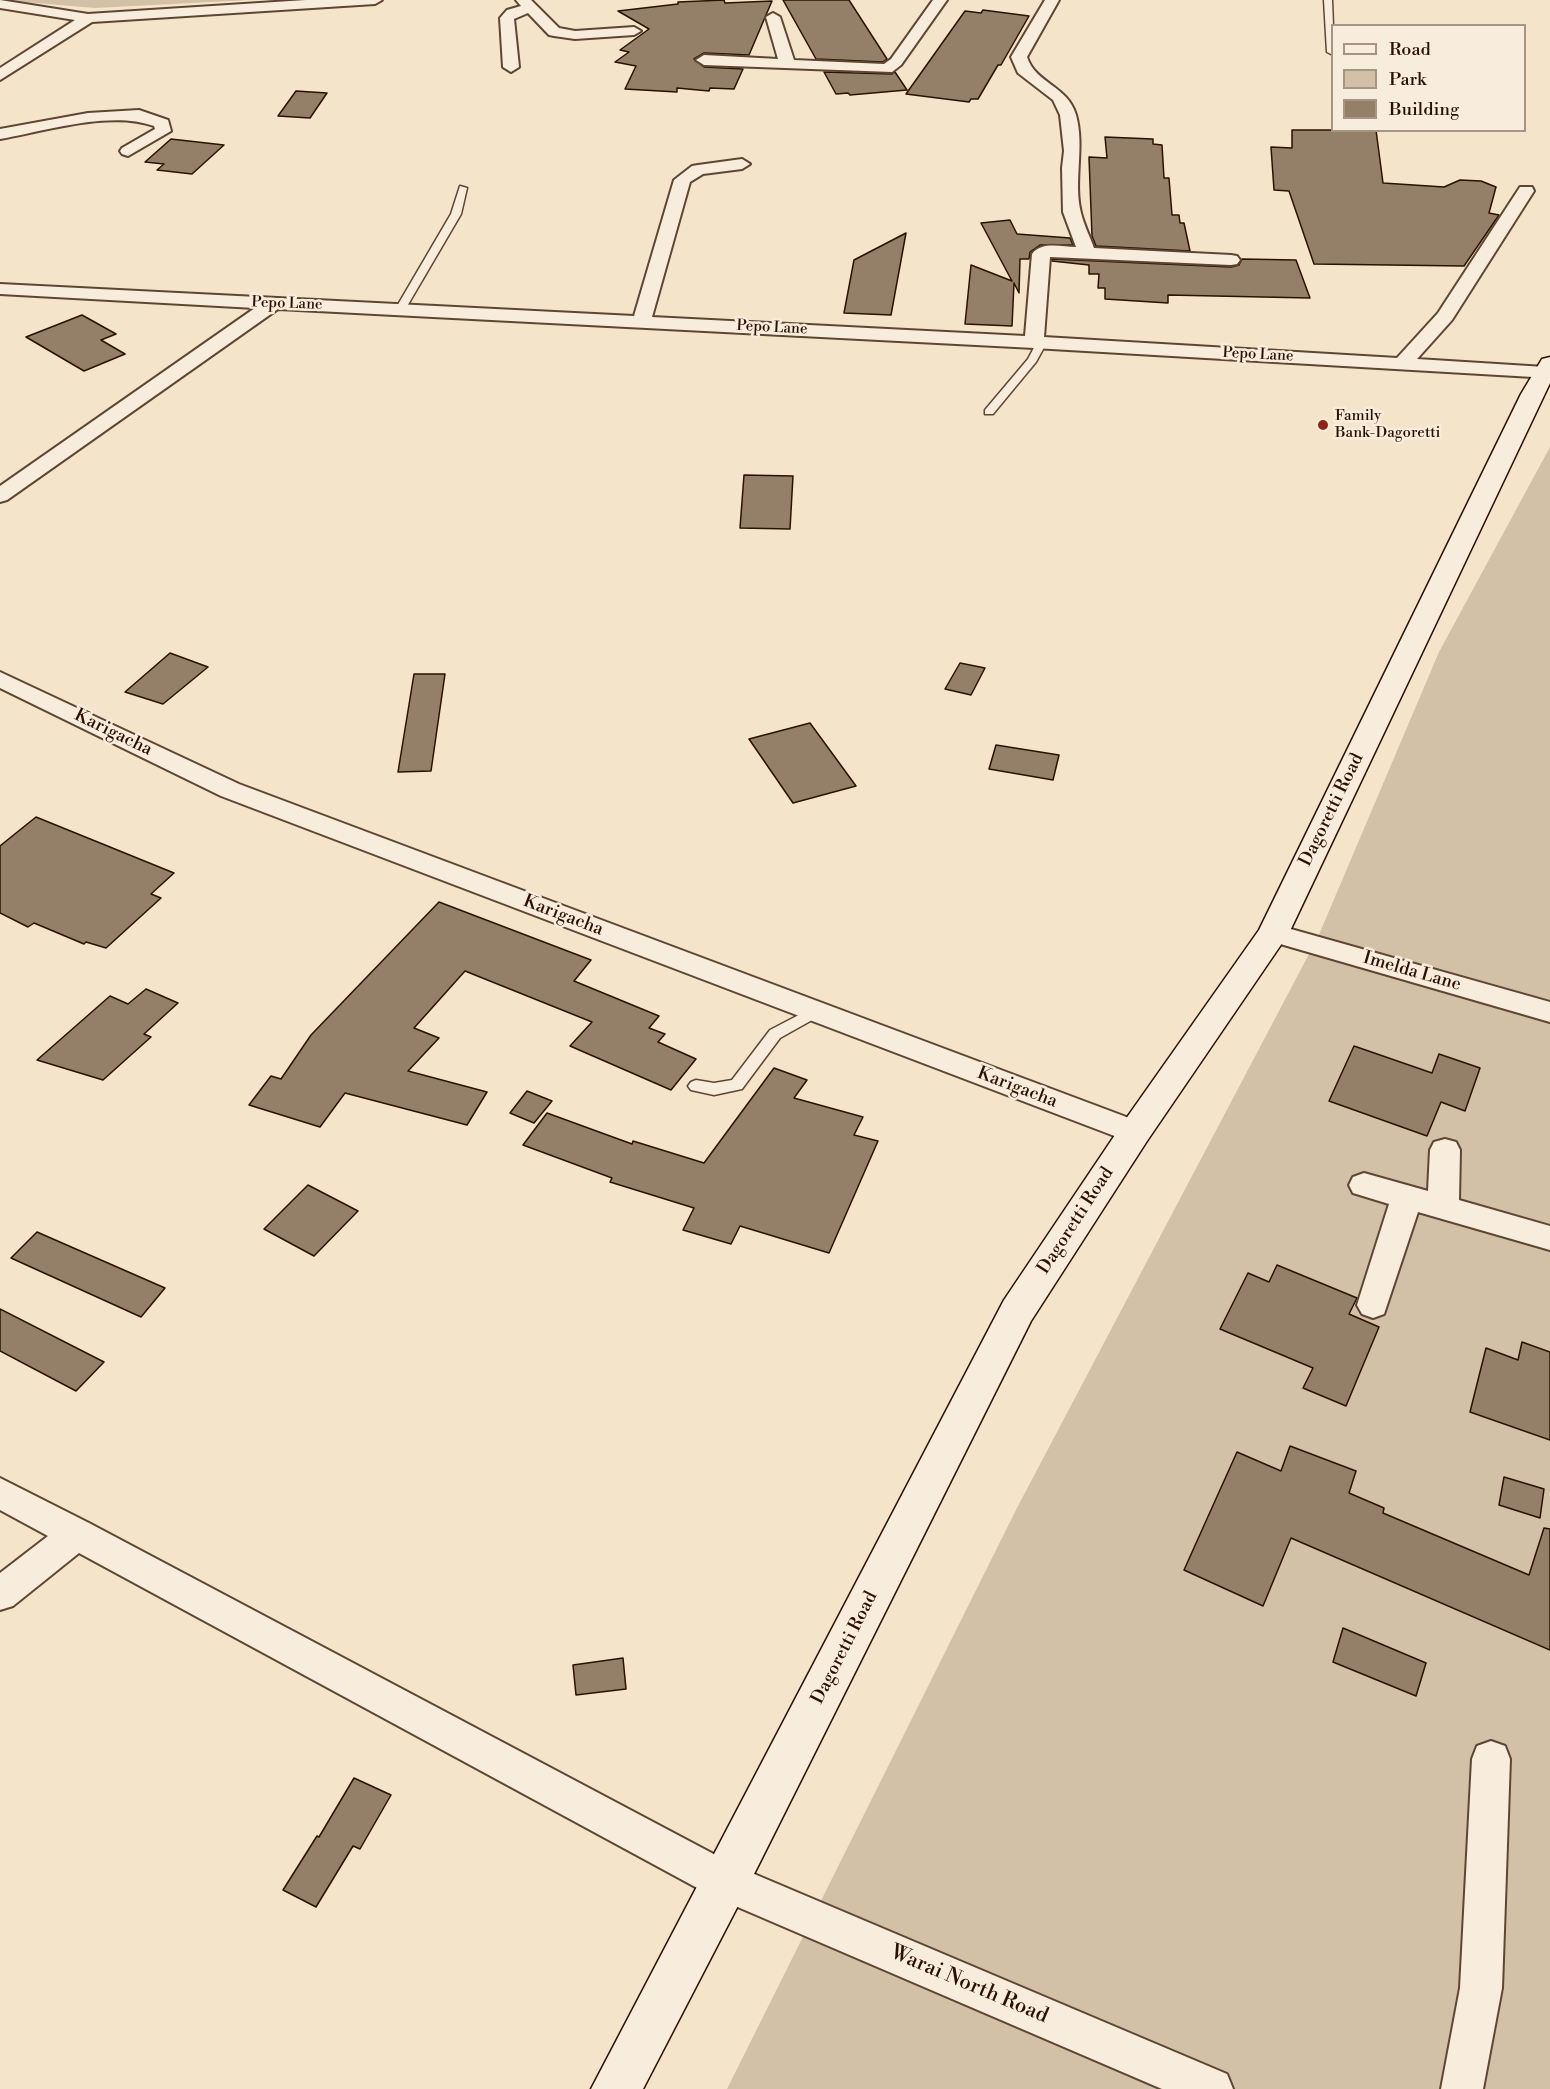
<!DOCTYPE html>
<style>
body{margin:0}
#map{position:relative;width:1550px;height:2089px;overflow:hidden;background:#f4e4c9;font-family:"Libre Bodoni",serif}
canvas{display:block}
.legend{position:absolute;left:1331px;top:24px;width:195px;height:108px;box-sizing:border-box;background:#f8eddc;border:2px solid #a79584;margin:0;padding:8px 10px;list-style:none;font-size:18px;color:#2d1100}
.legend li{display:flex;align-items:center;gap:12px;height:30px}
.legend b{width:30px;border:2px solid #a79584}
</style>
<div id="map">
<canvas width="1550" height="2089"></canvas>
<ul class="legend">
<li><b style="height:8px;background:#f8eddc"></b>Road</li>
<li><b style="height:16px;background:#d2c0a7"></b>Park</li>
<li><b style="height:16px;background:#947f69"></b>Building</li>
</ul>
</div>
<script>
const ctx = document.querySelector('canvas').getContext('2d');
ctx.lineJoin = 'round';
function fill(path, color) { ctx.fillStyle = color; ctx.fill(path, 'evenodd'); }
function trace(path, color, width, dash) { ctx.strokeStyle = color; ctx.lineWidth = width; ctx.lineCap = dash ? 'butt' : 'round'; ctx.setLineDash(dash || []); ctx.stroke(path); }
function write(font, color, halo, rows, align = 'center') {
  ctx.font = font + ' "Libre Bodoni",serif'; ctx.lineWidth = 5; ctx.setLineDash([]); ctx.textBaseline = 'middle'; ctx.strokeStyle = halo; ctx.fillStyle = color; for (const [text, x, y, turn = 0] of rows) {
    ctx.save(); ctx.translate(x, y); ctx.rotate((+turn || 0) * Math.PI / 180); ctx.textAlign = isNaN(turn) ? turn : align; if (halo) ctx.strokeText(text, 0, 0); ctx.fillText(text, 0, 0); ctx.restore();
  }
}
fill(new Path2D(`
 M0,0H250L95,8Z
 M1550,447V2089H727L1018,1506L1318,937L1439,652Z`), '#d2c0a7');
const building = new Path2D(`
 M724,0L725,3L772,1L749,55L704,53L694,59L704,67L743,69L734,89L710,88L709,91L677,88V92L625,89L636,66L615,62L629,52L620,50L649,29L618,11L678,4V2Z
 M783,0H849L887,59L883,62L816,59Z
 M983,10L1029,16L1001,65H998L978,99H971L969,102L906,94L965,11L981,13Z
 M824,72L892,74L895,72L907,90L850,95L848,93L836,94Z
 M296,91L327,93L310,118L278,116Z
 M1292,130H1376L1383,183L1444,187L1460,180L1481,181L1496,187L1489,213L1499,215L1464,266L1314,264L1289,191L1274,190L1271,147L1292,148Z
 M1105,137L1153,139V144L1162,145L1164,178H1169L1172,215H1179L1180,223H1184L1190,251L1096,246L1092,236L1089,157L1107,158Z
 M171,139L224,145L192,174L157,170L164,164L145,162Z
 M1010,220L1017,234L1070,238L1073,245H1040L1030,252L1029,259H1020L1019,293L1014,283L1012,326L965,324L971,265L1012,281L981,223Z
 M906,233L891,315L844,313L854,260Z
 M1052,259L1231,267L1239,265L1242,259L1296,260L1310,298L1168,295V303L1105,299V288H1098L1099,274H1089V265L1052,261Z
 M82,315L116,334L101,340L125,354L84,371L26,337Z
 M744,475L793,476L790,529L740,528Z
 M170,653L208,667L163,704L125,692Z
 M960,663L985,668L971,695L945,689Z
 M414,674H445L431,771L398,772Z
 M810,723L856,786L793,803L749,739Z
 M996,745L1059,755L1053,780L989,769Z
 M36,817L174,873L151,894L161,898L106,948L86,942L84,944L34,923L28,927L0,913V846Z
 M439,902L591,960L574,981L659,1016L649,1028L665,1034L658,1042L696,1059L671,1090L570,1046L592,1022L465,971L414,1028L439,1038L408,1071L487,1092L467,1125L345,1093L320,1127L249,1105L271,1076L281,1079L311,1035Z
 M146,989L178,1003L144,1034L151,1037L103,1080L37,1060L110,996L128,1004Z
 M1354,1046L1432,1073L1439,1054L1480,1068L1465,1111L1441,1102L1427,1136L1329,1101Z
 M774,1068L807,1080L794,1098L863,1117L854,1135L878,1141L829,1253L740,1226L731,1244L683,1230L694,1208L610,1182L612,1178L523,1145L547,1113L632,1144L633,1141L704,1163Z
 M527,1091L552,1101L534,1123L510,1113Z
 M308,1185L358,1211L314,1256L264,1229Z
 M37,1232L165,1288L141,1317L11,1258Z
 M1277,1265L1357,1298L1349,1314L1379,1327L1346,1406L1303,1388L1313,1368L1220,1329L1248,1273L1269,1282Z
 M0,1309L104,1362L76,1391L0,1351Z
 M1522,1342L1550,1352V1440L1470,1412L1486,1348L1518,1360Z
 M1290,1446L1356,1471L1349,1493L1384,1508L1383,1513L1529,1575L1544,1528L1550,1529V1650L1291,1538L1263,1606L1184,1570L1237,1452L1281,1471Z
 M1504,1477L1544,1489L1540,1518L1499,1505Z
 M1343,1628L1426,1663L1416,1696L1333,1662Z
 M623,1658L626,1689L576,1695L573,1665Z
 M354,1778L391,1795L360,1849L353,1846L316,1907L283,1890L317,1836L319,1837Z`);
fill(building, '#947f69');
trace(building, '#2d1100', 1.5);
const service = new Path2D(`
 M1324,0H1332L1333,26L1331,54L1327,52Z
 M460,186L467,188L461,214L406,308L398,310L396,308L451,214Z
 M1038,340L1047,342L1036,362L993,414H985V410L1028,359Z
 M816,1006L823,1011L821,1015L780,1038L742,1089L714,1095L691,1090L688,1086L691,1082L696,1080L714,1083L732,1080L770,1030Z`);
const minor = new Path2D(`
 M0,0L88,14L306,0H382L375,4L92,22L0,80V68L75,20L0,8Z
 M516,0H531L559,28L575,31L634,27L641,31L634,35L575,39L554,36L549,35L528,13L514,19L519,67L511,72L503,67L500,18L507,10L521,6Z
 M933,0H947L901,65L892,72L704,65L696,60L704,55L778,59L766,17L773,13L780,17L794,60L884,64L891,59Z
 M1045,0H1059L1027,57C1035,83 1068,86 1076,115C1085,147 1073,181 1081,213C1084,225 1090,237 1094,248L1231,255L1237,256L1240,260L1237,264L1231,265L1050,257L1044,337L1397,358L1438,313L1520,187H1532L1534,191L1452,320L1417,359L1545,367L1550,368V378L1034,348L278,309L7,500L0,502V486L255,308L0,294V284L634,316L674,180L692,166L698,165L742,159L750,164L742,169L703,174L690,182L652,317L1025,336L1032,254C1042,241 1061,247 1076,247L1063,212L1062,168L1064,151L1060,115L1053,100L1018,73L1011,57Z
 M139,110L168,120L171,131L128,156L122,154L120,151L122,148L155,129L154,126C111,110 45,131 0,139V129L88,113Z
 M0,672L239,784L1145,1124L1150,1132L1145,1140L1135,1143L1125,1140L221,796L0,688Z
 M1273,924L1550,1002V1022L1263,939L1260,933L1263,927Z
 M1445,1139L1456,1142L1460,1150L1459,1200L1550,1226V1250L1418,1212L1384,1314L1373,1318L1362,1314L1357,1305L1389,1204L1353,1193L1349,1185L1353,1177L1364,1173L1428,1191L1430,1150L1434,1142Z
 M0,1478L89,1523L740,1868L1227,2074L1233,2089H1162L712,1896L79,1553L13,1606L0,1610V1573L48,1536L0,1510Z
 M1491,1741L1505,1746L1510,1759L1502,1988L1483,2089H1441L1460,1988L1472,1759L1477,1746Z`);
const secondary = new Path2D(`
 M1550,357V383L1289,933L1147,1141L1031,1321L742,1898L643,2089H591L1004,1300L1123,1123L1259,930L1521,394L1542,359Z`);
trace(service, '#5f4632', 3);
trace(minor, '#5f4632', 4);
trace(secondary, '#2d1100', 3);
fill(service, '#f8eddc');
fill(minor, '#f8eddc');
fill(secondary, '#f8eddc');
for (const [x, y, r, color] of [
 [1323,425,6,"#8f2418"]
]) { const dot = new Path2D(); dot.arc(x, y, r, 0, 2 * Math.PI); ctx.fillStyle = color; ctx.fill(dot); trace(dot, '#f8eddc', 2); }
write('15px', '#2d1100', '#f8eddc', [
 ["Pepo Lane",287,304,2],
 ["Pepo Lane",772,328,3],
 ["Pepo Lane",1258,355,3]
]);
write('15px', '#2d1100', '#f8eddc', [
 ["Family",1335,416],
 ["Bank-Dagoretti",1335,433]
], 'left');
write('18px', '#2d1100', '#f8eddc', [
 ["Karigacha",113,733,26],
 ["Dagoretti Road",1332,810,-64],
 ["Karigacha",563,916,21],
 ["Imelda Lane",1412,972,16],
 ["Karigacha",1017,1088,21],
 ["Dagoretti Road",1076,1221,-57],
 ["Dagoretti Road",845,1648,-63]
]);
write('21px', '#2d1100', '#f8eddc', [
 ["Warai North Road",969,1985,23]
]);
</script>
